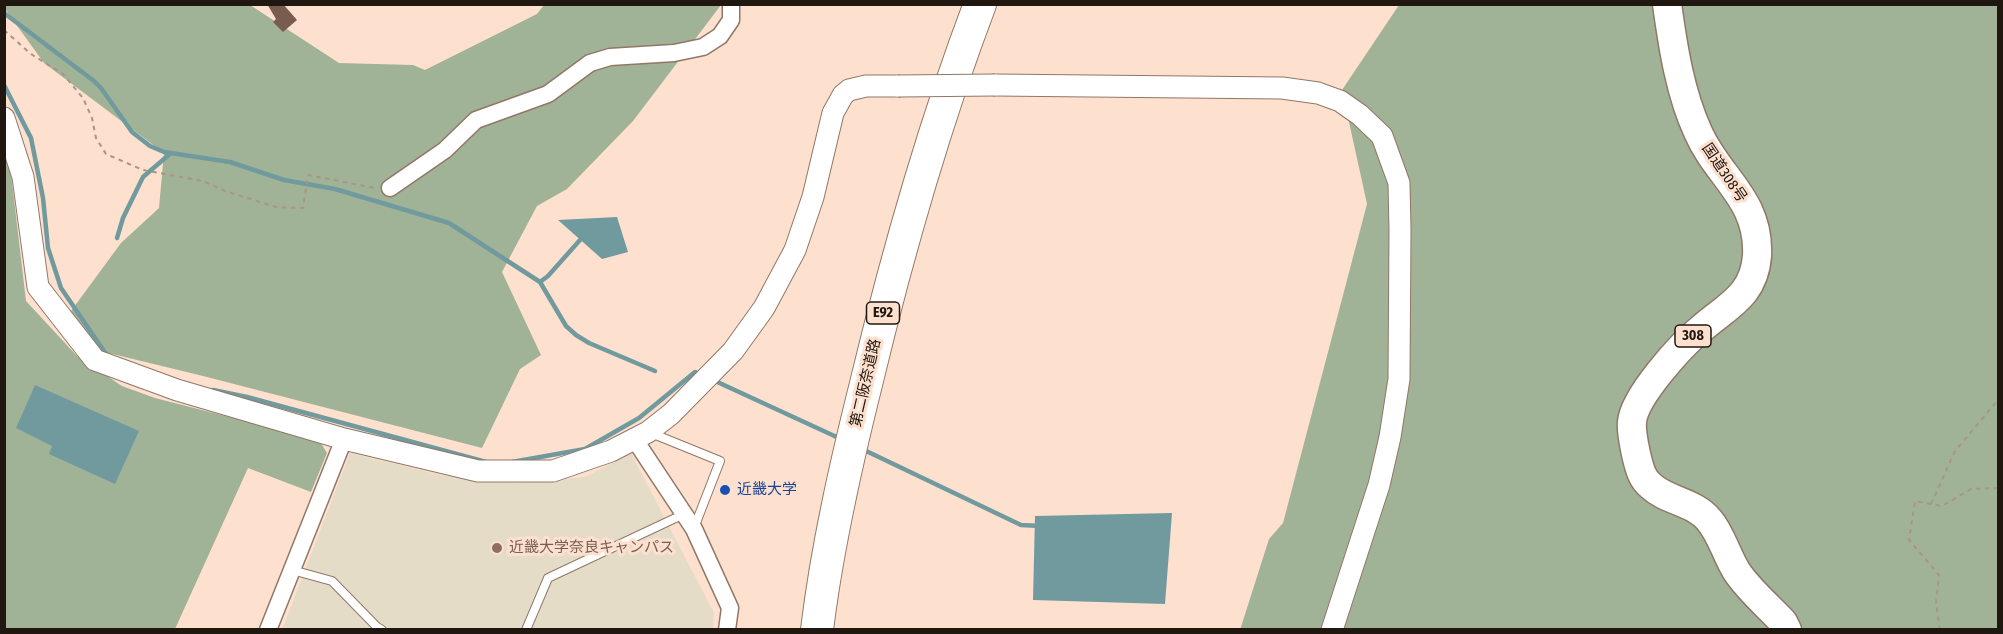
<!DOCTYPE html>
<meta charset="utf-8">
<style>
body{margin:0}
#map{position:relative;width:2003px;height:634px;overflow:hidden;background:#fde0ce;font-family:"Fira Sans Condensed",sans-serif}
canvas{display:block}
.frame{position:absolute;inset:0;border:6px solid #211711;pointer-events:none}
</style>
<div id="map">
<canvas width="2003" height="634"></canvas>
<div class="frame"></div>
</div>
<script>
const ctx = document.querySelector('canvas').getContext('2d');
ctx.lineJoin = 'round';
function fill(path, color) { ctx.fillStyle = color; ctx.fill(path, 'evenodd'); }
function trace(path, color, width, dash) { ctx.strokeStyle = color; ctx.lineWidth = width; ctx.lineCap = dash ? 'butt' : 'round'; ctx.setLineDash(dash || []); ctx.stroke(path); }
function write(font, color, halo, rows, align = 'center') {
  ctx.font = font + ' "Fira Sans Condensed","Noto Sans JP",sans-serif'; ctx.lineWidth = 6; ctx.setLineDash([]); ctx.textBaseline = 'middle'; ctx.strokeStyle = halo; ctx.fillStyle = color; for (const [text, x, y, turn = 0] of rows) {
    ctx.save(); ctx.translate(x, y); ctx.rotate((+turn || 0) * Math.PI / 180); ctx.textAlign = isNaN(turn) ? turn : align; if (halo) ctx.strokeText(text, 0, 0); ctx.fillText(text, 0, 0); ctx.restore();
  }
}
fill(new Path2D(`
 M350,453L441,475L514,483L585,477L631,453L714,613L713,630H282Z`), '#e5dcc7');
fill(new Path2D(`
 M4,5H250L339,63L413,65L425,70L537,14L544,5H721L633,121L567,189L537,206L502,272L541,355L520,369L482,448L203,376L92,349L71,311L121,243L159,208L164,153L44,63L5,9Z
 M1399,5H1998V629L1240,630L1269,539L1283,523L1367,204L1342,90Z
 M4,143L8,148L26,301L77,356L122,386L155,398L319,440L327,453L311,492L248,468L175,629H5Z`), '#a1b397');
fill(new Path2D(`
 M617,217L628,252L602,259L558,220Z
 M35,385L139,431L115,484L49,454L52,446L16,428Z
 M1172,513L1165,604L1033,600L1035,516Z`), '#709a9e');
trace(new Path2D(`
 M4,13L94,81L101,88L132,132L150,146L164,152L230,162L284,180L335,189L449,223L540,282L566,326L576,335L589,343L655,371
 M4,85L31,138L43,198L48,248L61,288L108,357
 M117,238L123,218L143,177L171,153
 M540,282L548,276L580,240
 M713,380L841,439
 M213,390L247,397L486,462
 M862,449L1021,525L1041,526
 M512,462L585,449L639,418L695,372L702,376`), '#709a9e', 4.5);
fill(new Path2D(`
 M267,4H283L297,20L283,32L273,22L276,19Z`), '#7a5c4e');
const service = new Path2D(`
 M651,433L720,461L694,528
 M292,570L332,581L377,627L382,630
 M526,630L548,578L684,514`);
const minor = new Path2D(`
 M390,188L445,150L476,120L548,94L590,63L610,57L674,53L703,47L720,36L731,20V4
 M635,440L694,529L730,608L727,630
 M268,630L344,439`);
const tertiary = new Path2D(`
 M995,85L1282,88L1318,93L1340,101L1360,115L1382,136L1399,183L1400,230L1399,379L1390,437L1379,485L1332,630
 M4,118L23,177L38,287L95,360L177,390L344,439L478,471H553L611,451L648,432L671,414L733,351L764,308L795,250L813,197L833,113L843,95L849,90L866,86H898`);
const trunk = new Path2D(`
 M1667,4C1673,47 1680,93 1698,132C1718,178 1760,199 1757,256C1754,296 1727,306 1701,329C1681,345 1634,397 1632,422C1631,432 1634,444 1636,454C1639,466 1641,478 1651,486C1667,501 1695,502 1709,520C1722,535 1726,555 1737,572C1749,590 1768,606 1783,622L1787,630`);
const motorway = new Path2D(`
 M817,630C827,547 846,464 866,384C897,255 933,128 980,4`);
trace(service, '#917767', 10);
trace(minor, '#917767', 19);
trace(tertiary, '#917767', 23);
trace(trunk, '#917767', 31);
trace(motorway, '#917767', 34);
trace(new Path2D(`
 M4,30L31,54L63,74L83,98L92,118L96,138L106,154L143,170L203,181L225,191L276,207L303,208L308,175L375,188
 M1931,504L1955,451L1998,400
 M1940,630L1936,602L1939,575L1909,540L1915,501L1942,506L1971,489L1998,488`), '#a99486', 2, [4.5, 4.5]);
trace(service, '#fff', 8);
trace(minor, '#fff', 16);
trace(tertiary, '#fff', 21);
trace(trunk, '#fff', 28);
trace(motorway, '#fff', 32);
const tertiaryBridge = new Path2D(`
 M898,86L995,85`);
trace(tertiaryBridge, '#917767', 23, []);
trace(tertiaryBridge, '#fff', 21);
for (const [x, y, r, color] of [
 [725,490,6,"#1a4fb4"],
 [497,548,6,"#8d6e63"]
]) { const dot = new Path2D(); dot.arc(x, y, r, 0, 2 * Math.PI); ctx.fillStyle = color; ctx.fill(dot); trace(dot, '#fde0ce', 2); }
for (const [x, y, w] of [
 [883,313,33],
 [1693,336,36]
]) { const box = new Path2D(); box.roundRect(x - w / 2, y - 11, w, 22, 4.5); ctx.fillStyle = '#fde0ce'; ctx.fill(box); trace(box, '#211711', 1.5); }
write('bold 14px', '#211711', null, [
 ["E92",883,313],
 ["308",1693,336]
]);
write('15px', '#211711', '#fde0ce', [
 ["国道308号",1724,173,56],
 ["第二阪奈道路",866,383,-77]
]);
write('15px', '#164399', '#fde0ce', [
 ["近畿大学",737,490]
], 'left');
write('15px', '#785e54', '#fde0ce', [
 ["近畿大学奈良キャンパス",509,548]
], 'left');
</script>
